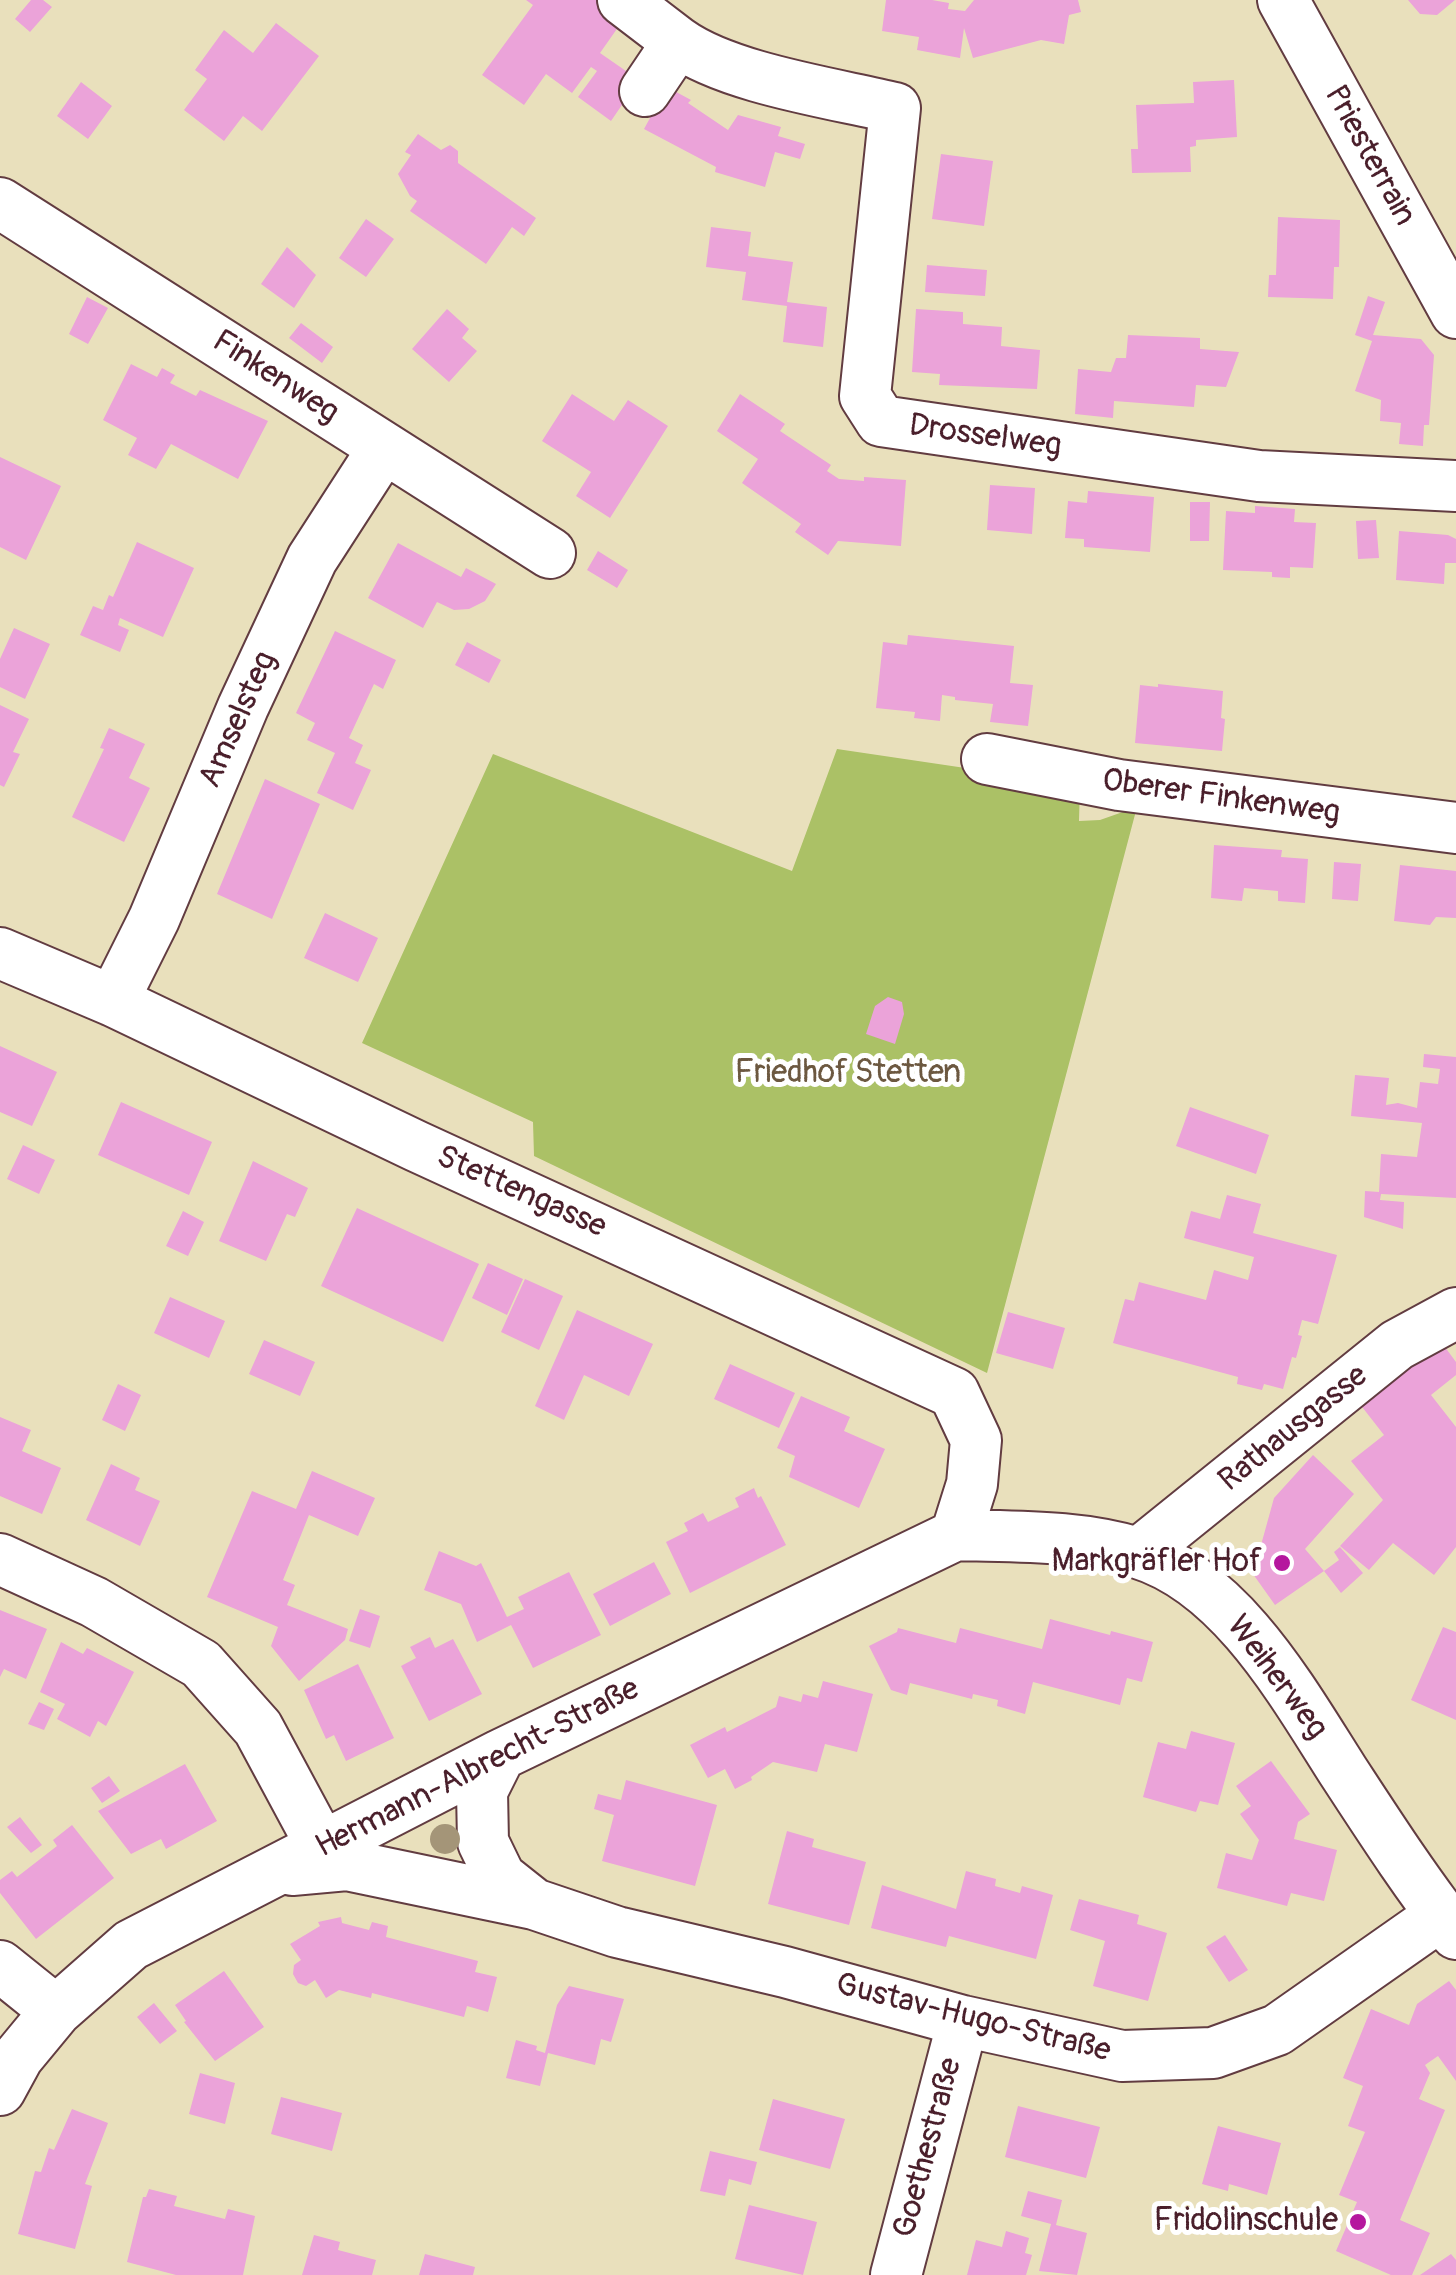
<!DOCTYPE html>
<meta charset="utf-8">
<style>
body{margin:0}
canvas{display:block;background:#e9e0bc}
</style>
<canvas width="1456" height="2275"></canvas>
<script>
const ctx = document.querySelector('canvas').getContext('2d');
ctx.lineJoin = 'round';
function fill(path, color) { ctx.fillStyle = color; ctx.fill(path, 'evenodd'); }
function trace(path, color, width, dash) { ctx.strokeStyle = color; ctx.lineWidth = width; ctx.lineCap = dash ? 'butt' : 'round'; ctx.setLineDash(dash || []); ctx.stroke(path); }
function write(font, color, halo, rows, align = 'center') {
  ctx.font = font + ' Pangolin,sans-serif'; ctx.lineWidth = 10; ctx.setLineDash([]); ctx.textBaseline = 'middle'; ctx.strokeStyle = halo; ctx.fillStyle = color; for (const [text, x, y, turn = 0] of rows) {
    ctx.save(); ctx.translate(x, y); ctx.rotate((+turn || 0) * Math.PI / 180); ctx.textAlign = isNaN(turn) ? turn : align; if (halo) ctx.strokeText(text, 0, 0); ctx.fillText(text, 0, 0); ctx.restore();
  }
}
fill(new Path2D(`
 M837,749L1080,785L1079,821L1100,820L1137,807L987,1373L534,1156L533,1122L362,1043L493,754L792,871Z`), '#abc166');
fill(new Path2D(`
 M31,0H43L52,7L30,32L15,19Z
 M526,0H603L626,16L600,53L639,80L611,121L578,97L597,71L591,67L572,93L546,74L524,105L482,75L533,5Z
 M886,0H932L949,3L948,9L965,11L974,0H1078L1081,12L1069,15L1064,44L1041,40L973,58L964,28L960,58L917,50L919,37L882,31Z
 M1408,0H1455L1437,15L1420,14Z
 M276,23L319,56L262,131L243,116L224,141L184,110L207,79L195,70L224,30L253,53Z
 M1234,80L1237,137L1196,140V146L1190,147L1191,172L1132,173L1131,149H1138L1136,105L1194,103L1193,82Z
 M81,82L112,106L88,139L57,116Z
 M667,87L691,100L688,103L728,130L738,115L781,127L778,136L805,144L800,159L775,152L765,187L715,172L716,167L644,129Z
 M418,134L441,150L450,145L458,151V163L536,218L524,236L512,227L486,264L410,211L417,201L410,196L398,174L411,155L405,152Z
 M941,154L993,161L984,226L932,219Z
 M1278,217L1340,220L1339,267H1334L1333,299L1268,297L1269,275H1276Z
 M366,219L394,239L366,277L339,258Z
 M711,227L751,232L748,256L793,262L787,302L827,307L823,347L783,342L787,306L742,300L746,272L706,267Z
 M287,247L316,275L294,308L261,284Z
 M927,265L987,270L985,296L925,292Z
 M1368,296L1385,302L1373,335L1421,339L1434,355L1429,425H1424L1423,446L1399,444L1401,423L1380,421L1381,400L1355,391L1372,341L1355,335Z
 M87,297L108,308L88,344L69,334Z
 M447,309L469,329L462,338L477,351L449,382L412,349Z
 M916,309L963,312V324L1002,327L1001,346L1040,350L1037,389L939,385L940,374L912,372Z
 M301,323L333,347L322,363L289,338Z
 M1128,335L1200,338V349L1239,352L1226,387L1196,385L1194,407L1114,401L1113,418L1075,414L1078,369L1111,372L1116,358H1126Z
 M131,364L157,377L162,368L175,375L170,383L196,396L200,390L268,421L238,479L171,444L156,469L128,455L137,438L103,420Z
 M572,394L614,421L628,400L668,426L610,518L576,496L591,472L542,441Z
 M740,394L785,424L780,431L831,465L827,471L839,479L864,481V477L906,480L901,546L838,541L828,555L795,532L801,524L742,483L758,459L717,431Z
 M0,457L61,486L26,560L0,547Z
 M990,485L1035,488L1032,534L987,530Z
 M1088,491L1154,497L1150,552L1084,547V539L1065,538L1068,501L1087,503Z
 M1190,502H1210L1209,541H1190Z
 M1255,506L1295,509L1294,522L1316,523L1313,568L1290,567V578L1272,577V572L1223,570L1226,511L1255,513Z
 M1376,520L1379,558L1358,559L1356,521Z
 M1399,531L1448,535L1456,539V563H1445L1444,584L1396,580Z
 M137,542L194,568L163,637L120,618L118,625L129,630L120,652L80,635L93,606L103,610L109,595L113,597Z
 M398,543L461,577L466,568L496,584L485,601L469,609L454,610L437,602L423,628L368,598Z
 M598,551L628,570L617,588L587,570Z
 M14,628L50,644L25,699L0,687V659Z
 M335,631L396,660L383,689L374,684L349,738L363,745L355,763L371,770L353,810L317,793L335,753L307,740L315,723L296,713Z
 M908,635L1014,646L1010,683L1033,685L1028,726L990,722L993,704L955,700V697L942,695L940,721L914,718L915,712L876,708L883,642L907,645Z
 M467,642L501,660L489,683L455,665Z
 M1158,684L1223,691L1221,718L1225,719L1222,751L1135,743L1140,685L1158,687Z
 M0,705L29,719L13,752L20,754L4,787L0,785Z
 M109,728L145,744L129,778L150,788L124,842L72,817L104,749L100,748Z
 M265,779L320,804L272,919L217,894Z
 M1214,845L1282,850L1281,857L1308,859L1305,903L1278,901V891L1244,888L1242,901L1211,898Z
 M1334,862L1361,864L1358,901L1332,899Z
 M1400,865L1456,871V918L1436,917L1430,925L1394,921Z
 M325,913L378,938L358,982L304,958Z
 M888,997L902,1002L904,1014L895,1044L866,1034L875,1006Z
 M0,1046L57,1072L32,1126L0,1112Z
 M1424,1054L1456,1057V1198L1381,1194L1380,1200L1404,1202L1403,1229L1364,1217L1365,1191L1379,1192L1381,1154L1417,1157L1422,1123L1351,1116L1355,1075L1389,1078L1386,1105L1398,1103L1417,1108L1420,1082L1438,1084L1440,1069L1423,1067Z
 M121,1102L212,1142L189,1195L98,1155Z
 M1190,1107L1269,1135L1256,1174L1176,1146Z
 M23,1145L55,1160L39,1194L7,1179Z
 M253,1161L308,1188L295,1217L287,1214L266,1261L219,1241Z
 M1227,1195L1261,1204L1253,1233L1337,1255L1318,1324L1302,1320L1298,1335L1302,1336L1296,1358L1292,1357L1283,1389L1264,1384L1262,1390L1237,1384L1238,1377L1113,1343L1125,1299L1134,1301L1139,1282L1206,1300L1214,1270L1248,1280L1254,1257L1184,1238L1191,1211L1220,1219Z
 M357,1208L479,1264L443,1342L321,1286Z
 M183,1211L204,1222L188,1256L166,1246Z
 M488,1263L523,1279L507,1315L472,1298Z
 M525,1279L563,1296L539,1350L501,1332Z
 M170,1297L225,1321L209,1358L154,1333Z
 M577,1310L653,1344L629,1396L584,1375L564,1420L535,1406Z
 M1008,1312L1065,1328L1053,1369L996,1353Z
 M1439,1339L1456,1362V1375L1431,1395L1456,1427V1547L1434,1575L1393,1543L1369,1570L1340,1546L1383,1500L1351,1461L1384,1435L1359,1403Z
 M264,1340L315,1362L300,1396L249,1374Z
 M730,1364L795,1393L779,1428L714,1399Z
 M118,1384L141,1395L125,1431L102,1420Z
 M801,1396L850,1417L844,1431L885,1449L859,1508L789,1477L795,1456L777,1448Z
 M0,1417L31,1430L22,1451L61,1468L42,1514L0,1496Z
 M1313,1455L1354,1494L1305,1549L1324,1571L1275,1605L1253,1574L1274,1498Z
 M111,1464L140,1478L135,1490L160,1501L140,1546L86,1520Z
 M312,1471L375,1498L358,1536L309,1515L283,1580L295,1585L287,1605L348,1629L345,1640L299,1681L271,1646L278,1627L207,1597L252,1491L296,1509Z
 M754,1488L758,1498L761,1496L786,1545L690,1593L666,1542L688,1531L684,1523L703,1513L708,1522L739,1507L735,1498Z
 M1340,1547L1363,1573L1341,1593L1324,1571L1339,1560L1334,1552Z
 M439,1551L476,1566L481,1563L507,1617L524,1609L518,1597L569,1572L601,1635L533,1668L511,1625L477,1642L461,1604L424,1590Z
 M654,1562L671,1594L610,1626L593,1594Z
 M360,1609L380,1616L370,1648L349,1641Z
 M0,1610L47,1629L26,1679L4,1669L0,1677Z
 M1050,1619L1110,1635L1111,1631L1153,1642L1142,1682L1127,1678L1120,1705L1033,1682L1025,1714L997,1706L998,1700L973,1694L972,1699L910,1683L907,1695L891,1690L869,1646L897,1632L898,1628L956,1643L960,1628L1042,1649Z
 M1443,1627L1456,1632V1720L1411,1700Z
 M430,1637L435,1648L453,1639L482,1694L429,1721L401,1666L416,1658L410,1647Z
 M61,1642L83,1654L87,1648L134,1672L106,1726L98,1721L90,1737L57,1719L65,1704L40,1692Z
 M358,1664L394,1738L346,1761L334,1735L326,1739L304,1690Z
 M823,1681L873,1694L857,1752L825,1744L817,1772L773,1762L751,1777L752,1780L735,1789L725,1769L708,1778L690,1745L725,1727L727,1732L776,1707L779,1696L801,1702L803,1694L818,1698Z
 M39,1702L54,1709L44,1730L28,1724Z
 M1191,1731L1235,1743L1218,1805L1200,1801L1196,1812L1143,1797L1158,1742L1186,1749Z
 M1271,1761L1310,1814L1298,1822L1294,1839L1337,1850L1324,1901L1291,1893L1287,1906L1217,1888L1226,1853L1252,1860L1259,1840L1240,1814L1251,1806L1236,1786Z
 M185,1764L217,1821L166,1849L161,1839L131,1854L98,1811Z
 M109,1776L120,1791L102,1803L91,1788Z
 M626,1780L717,1805L695,1886L602,1861L614,1815L594,1809L598,1794L621,1800Z
 M20,1817L42,1845L31,1853L7,1827Z
 M72,1825L114,1878L36,1939L0,1893V1880L12,1871L17,1877L57,1846L53,1840Z
 M787,1831L814,1839L812,1847L866,1862L849,1925L768,1904Z
 M966,1871L996,1879L995,1886L1020,1893L1022,1886L1053,1895L1036,1959L949,1936L946,1947L871,1928L882,1885L956,1909Z
 M1079,1899L1139,1915L1137,1924L1167,1933L1148,2001L1093,1986L1105,1941L1070,1930Z
 M341,1917L342,1923L369,1930L372,1922L388,1926L386,1937L478,1961L475,1972L497,1977L488,2012L467,2006L464,2017L372,1993L371,1998L339,1990L326,1998L315,1980L306,1986L298,1983L293,1974L294,1965L301,1960L290,1944L320,1926L318,1922Z
 M1225,1935L1248,1970L1229,1982L1206,1947Z
 M224,1971L264,2027L215,2061L184,2022L186,2021L175,2005Z
 M1449,1981L1456,1990V2081L1438,2056L1425,2065L1430,2073L1419,2099L1445,2110L1400,2220L1430,2233L1412,2275H1391L1336,2251L1357,2202L1339,2195L1365,2132L1348,2126L1363,2086L1343,2078L1371,2009L1409,2025L1417,2004Z
 M569,1986L624,1999L611,2042L601,2039L595,2065L548,2053L540,2086L506,2078L516,2040L537,2046L536,2050L545,2053L557,2005Z
 M154,2003L177,2031L160,2044L137,2017Z
 M200,2073L235,2083L225,2124L189,2114Z
 M281,2097L342,2113L332,2151L271,2134Z
 M773,2099L845,2119L830,2169L759,2150Z
 M1018,2106L1100,2127L1086,2178L1005,2157Z
 M72,2109L108,2123L85,2184L92,2186L75,2249L18,2234L35,2171L41,2172L49,2148L54,2150Z
 M1218,2126L1281,2143L1267,2195L1229,2184L1228,2191L1202,2184Z
 M710,2151L757,2162L751,2185L729,2179L725,2196L700,2191Z
 M149,2189L177,2196L174,2206L225,2219L228,2209L255,2216L243,2275H176L127,2262L143,2197H146Z
 M1028,2191L1062,2200L1056,2225L1087,2233L1077,2275L1039,2271L1051,2224L1021,2216Z
 M749,2205L817,2222L803,2275L735,2259Z
 M1006,2231L1029,2238L1025,2253L1032,2255L1026,2275H967L976,2240L1002,2247Z
 M314,2235L340,2242L338,2250L376,2260L372,2275H302Z
 M425,2254L475,2267L473,2275H419Z
 M1451,2254L1456,2260V2275H1420Z`), '#eba3d9');
const minor = new Path2D(`
 M623,0L678,42
 M1283,0L1456,313
 M645,91L678,42C728,78 832,93 895,108L865,396L881,421L1259,476L1456,486
 M0,203L550,553
 M987,759L1119,785L1456,828
 M0,953L113,1001L416,1146L954,1393L976,1440L972,1484L956,1535L500,1755L131,1945L56,2011L18,2057L0,2090
 M113,1001L154,919L243,707L312,559L383,449
 M956,1535C1017,1537 1080,1535 1138,1553C1232,1582 1293,1693 1343,1771C1379,1826 1415,1882 1456,1934
 M1139,1553L1397,1345L1456,1313
 M0,1559L94,1602L201,1664L258,1728L322,1847
 M500,1755L482,1791L483,1842L500,1877L534,1904
 M292,1870L347,1865L534,1904L617,1932L785,1972L963,2021L1122,2056L1213,2053L1277,2030L1441,1915
 M0,1966L56,2011
 M896,2275L963,2021`);
trace(minor, '#623c41', 54);
trace(minor, '#fff', 50);
ctx.fillStyle = '#a49578';
for (const [x, y] of [
 [445,1839]
]) { ctx.beginPath(); ctx.arc(x, y, 15, 0, 2 * Math.PI); ctx.fill(); }
for (const [x, y, r, color] of [
 [1282,1563,10,"#b5179e"],
 [1358,2222,10,"#b5179e"]
]) { const dot = new Path2D(); dot.arc(x, y, r, 0, 2 * Math.PI); ctx.fillStyle = color; ctx.fill(dot); trace(dot, '#fff', 4); }
write('32px', '#4a1f2b', '#fff', [
 ["Priesterrain",1369,156,61],
 ["Finkenweg",275,378,33],
 ["Drosselweg",985,437,8],
 ["Amselsteg",239,720,-66],
 ["Oberer Finkenweg",1221,798,8],
 ["Stettengasse",521,1193,24],
 ["Rathausgasse",1294,1429,-39],
 ["Weiherweg",1276,1678,53],
 ["Hermann-Albrecht-Straße",478,1769,-27],
 ["Gustav-Hugo-Straße",973,2019,14],
 ["Goethestraße",929,2148,-75]
]);
write('32px', '#6c5840', '#fff', [
 ["Friedhof Stetten",848,1074]
]);
write('32px', '#4a1f2b', '#fff', [
 ["Markgräfler Hof",1262,1563],
 ["Fridolinschule",1338,2222]
], 'right');
</script>
